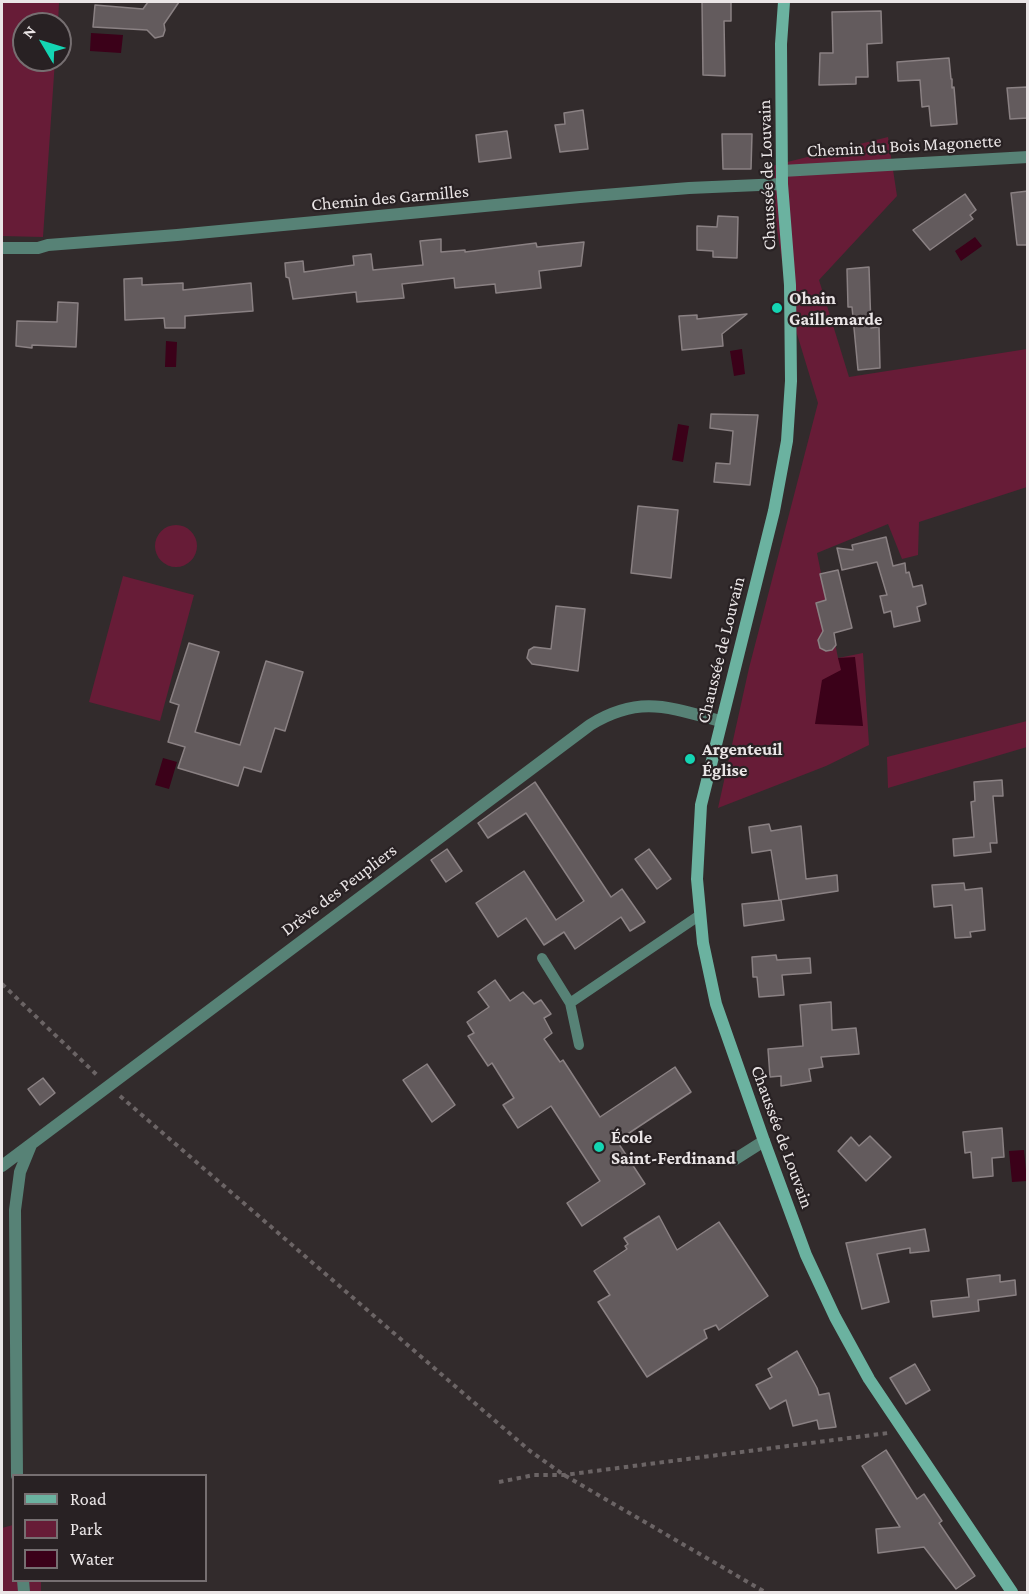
<!DOCTYPE html>
<meta charset="utf-8">
<style>
body{margin:0}
#map{position:relative;width:1029px;height:1594px;overflow:hidden;background:#322b2c;font-family:"Crimson Pro",serif}
canvas{display:block}
.frame{position:absolute;inset:0;border:3px solid #eae5e6;pointer-events:none}
.legend{position:absolute;left:12px;top:1474px;width:195px;height:108px;box-sizing:border-box;background:#282123;border:2px solid #766f71;margin:0;padding:8px 10px;list-style:none;font-size:18px;color:#eae5e6}
.legend li{display:flex;align-items:center;gap:12px;height:30px}
.legend b{width:30px;border:2px solid #766f71}
.north{position:absolute;left:12px;top:12px;width:60px;height:60px;box-sizing:border-box;background:#282123;border:2px solid #766f71;border-radius:50%;rotate:308deg;font-size:16px;font-weight:700;line-height:24px;text-align:center;color:#eae5e6}
.north::after{content:'';display:block;margin:auto;width:21px;height:27px;background:#14d5b3;clip-path:polygon(50% 0,100% 100%,50% 72%,0 100%)}
</style>
<div id="map">
<canvas width="1029" height="1594"></canvas>
<div class="frame"></div>
<ul class="legend">
<li><b style="height:8px;background:#6bb2a0"></b>Road</li>
<li><b style="height:16px;background:#671c37"></b>Park</li>
<li><b style="height:16px;background:#3b0119"></b>Water</li>
</ul>
<div class="north">N</div>
</div>
<script>
const ctx = document.querySelector('canvas').getContext('2d');
ctx.lineJoin = 'round';
function fill(path, color) { ctx.fillStyle = color; ctx.fill(path, 'evenodd'); }
function trace(path, color, width, dash) { ctx.strokeStyle = color; ctx.lineWidth = width; ctx.lineCap = dash ? 'butt' : 'round'; ctx.setLineDash(dash || []); ctx.stroke(path); }
function write(font, color, halo, rows, align = 'center') {
  ctx.font = font + ' "Crimson Pro",serif'; ctx.lineWidth = 4.5; ctx.setLineDash([]); ctx.textBaseline = 'middle'; ctx.strokeStyle = halo; ctx.fillStyle = color; for (const [text, x, y, turn = 0] of rows) {
    ctx.save(); ctx.translate(x, y); ctx.rotate((+turn || 0) * Math.PI / 180); ctx.textAlign = isNaN(turn) ? turn : align; if (halo) ctx.strokeText(text, 0, 0); ctx.fillText(text, 0, 0); ctx.restore();
  }
}
fill(new Path2D(`
 M2,2H59L58,24H24V60H55L43,237L2,236Z
 M888,137L897,196L819,280L849,377L1027,349V487L919,522L918,555L902,559L888,524L817,553L838,658L863,653L869,745L826,766L718,808L749,668L818,403L790,311L767,167Z
 M155 546a21 21 0 1 1 42 0a21 21 0 1 1-42 0Z
 M123,576L194,595L160,721L89,702Z
 M1027,721V747L888,788L887,757Z
 M13,1525L14,1580L41,1581V1592H2V1528Z`), '#671c37');
fill(new Path2D(`
 M91,33L123,35L121,53L90,51Z
 M975,237L982,246L961,261L955,251Z
 M166,341L177,342L176,367H165Z
 M742,349L745,374L734,376L730,351Z
 M678,424L689,426L683,462L672,460Z
 M855,657L863,726L815,724L822,680L841,670L838,658Z
 M163,758L177,762L169,789L155,785Z
 M1024,1150L1027,1181L1012,1182L1009,1151Z`), '#3b0119');
const building = new Path2D(`
 M148,2H179L164,24L165,30L163,36L155,38L147,30L93,27L95,5L143,9Z
 M702,2H731V21H724L725,76L703,75Z
 M881,11L882,43L867,44L868,77H856V84L819,85L820,53H833L832,12Z
 M949,58L951,79H952V88L954,87L957,124L931,126L929,106L922,107L920,80L898,81L897,62Z
 M1028,87V118L1010,119L1007,88Z
 M583,110L588,149L560,152L555,125L565,124L564,113Z
 M507,131L511,158L479,162L476,135Z
 M722,134H752L751,169H723Z
 M1028,191V245H1017L1011,193Z
 M965,194L976,210L970,215L973,219L930,250L913,230Z
 M718,216L738,217L737,258L713,257V251L697,250V226L717,227Z
 M441,239V252L465,250V252L536,243L537,247L584,242L581,266L539,271L541,288L496,293L495,284L455,288L454,278L402,284L404,298L357,302L356,292L293,299L289,278L286,277L285,263L303,261L304,272L354,265L353,256L371,254L373,270L423,265L420,241Z
 M869,267L871,328L879,327L880,368L858,370L852,307H848L847,269Z
 M142,278V285L183,283V290L251,283L253,311L185,316V328H165L164,318L125,320L124,279Z
 M58,302L78,303L76,347L32,345V348L16,346L17,321L57,322Z
 M747,314L722,334L723,346L682,350L679,316L697,315V319Z
 M711,414L758,415L750,485L714,482L716,463L730,464L733,431L710,428Z
 M638,506L678,510L671,578L631,573Z
 M886,537L893,566L905,563L906,573L909,572L913,587L922,585L926,604L917,607L920,621L894,627L891,611L884,613L880,596L887,595L877,562L842,570L837,548L853,550L852,545Z
 M838,570L852,628L834,633L836,645L832,650L826,651L820,648L818,640L823,631L816,603L826,600L820,574Z
 M556,606L585,609L578,671L532,664L527,658L529,650L534,647L551,649Z
 M189,643L219,652L195,732L240,745L266,661L303,672L285,731L275,728L261,772L244,767L238,786L178,768L185,747L168,742L179,705L170,702Z
 M1002,780L1003,796H993L997,843H990L991,852L954,856L953,839L974,837L971,802L975,801L974,782Z
 M535,782L611,897L622,889L645,922L630,931L621,917L575,949L564,932L544,945L526,918L498,937L476,903L524,871L556,920L584,901L526,813L488,838L478,823Z
 M769,824L771,831L801,826L806,879L837,875L838,891L779,900L771,850L752,853L749,827Z
 M447,849L462,871L446,882L431,860Z
 M649,849L671,879L657,889L635,859Z
 M964,883L965,890L982,888L985,930L970,932L971,937L955,938L952,905L934,907L932,885Z
 M781,900L784,920L744,926L742,904Z
 M776,955L777,960L810,958L811,973L782,975L784,995L759,997L757,977H753L752,957Z
 M495,980L510,1001L523,992L534,1004L541,1000L551,1014L544,1018L552,1033L544,1039L560,1062L563,1060L600,1117L675,1067L691,1092L617,1141L645,1184L582,1226L567,1203L600,1181L551,1106L518,1128L503,1105L514,1098L492,1063L488,1066L468,1036L474,1033L467,1022L489,1007L478,992Z
 M831,1002L832,1030L856,1028L859,1054L821,1057L823,1067L809,1069L811,1081L781,1086V1076L770,1077L768,1049L803,1046L800,1005Z
 M427,1064L455,1105L432,1122L403,1080Z
 M43,1078L55,1093L40,1105L28,1089Z
 M1002,1128L1004,1157L992,1158L993,1176L973,1178L971,1152L965,1153L963,1132Z
 M870,1136L891,1157L866,1181L838,1151L851,1137L859,1146Z
 M659,1216L677,1250L719,1222L768,1296L719,1330L716,1325L704,1330L707,1338L647,1377L598,1302L610,1295L594,1271L627,1249L625,1246L628,1244L624,1238Z
 M925,1229L929,1251L910,1253V1248L877,1254L889,1302L862,1309L846,1243Z
 M1000,1275V1282L1015,1280L1016,1295L978,1300L979,1311L933,1317L931,1301L969,1297L967,1279Z
 M797,1351L817,1388L819,1395L829,1393L836,1427L819,1429L817,1420L793,1426L786,1400L770,1409L756,1385L772,1377L768,1369Z
 M915,1364L930,1390L906,1404L890,1378Z
 M886,1450L917,1499L924,1494L942,1521L939,1523L975,1576L956,1589L924,1547L878,1553L876,1529L900,1527L862,1466Z`);
fill(building, '#635b5d');
trace(building, '#8a8183', 1.5);
trace(new Path2D(`
 M2,984L99,1077
 M120,1096L530,1451L564,1475L765,1592
 M499,1482L534,1475H564L888,1433`), '#6b6465', 4, [4.5, 4.5]);
trace(new Path2D(`
 M542,958L570,1003L700,915
 M570,1003L579,1045`), '#578276', 10);
trace(new Path2D(`
 M782,171L1028,157
 M2,248H38L48,245L177,235L580,197L689,188L782,184
 M734,1160L764,1141
 M2,1166L590,725C639,695 668,707 720,721
 M17,1476L15,1210L20,1172L31,1145
 M23,1580L24,1592`), '#578276', 12);
trace(new Path2D(`
 M784,2L781,44L782,184L790,285L791,381L787,441L774,511L701,805L697,879L703,943L716,1004L764,1141L806,1255L835,1317L869,1379L1012,1592`), '#6bb2a0', 12);
for (const [x, y, r, color] of [
 [777,308,6,"#14d5b3"],
 [690,759,6,"#14d5b3"],
 [599,1147,6,"#14d5b3"]
]) { const dot = new Path2D(); dot.arc(x, y, r, 0, 2 * Math.PI); ctx.fillStyle = color; ctx.fill(dot); trace(dot, '#282123', 2); }
write('18px', '#eae5e6', '#282123', [
 ["Chemin du Bois Magonette",904,146,-3],
 ["Chaussée de Louvain",767,175,-92],
 ["Chemin des Garmilles",390,198,-5],
 ["Chaussée de Louvain",721,650,-76],
 ["Drève des Peupliers",339,890,-37],
 ["Chaussée de Louvain",782,1137,70]
]);
write('bold 18px', '#eae5e6', '#282123', [
 ["Ohain",789,298],
 ["Gaillemarde",789,319],
 ["Argenteuil",702,749],
 ["Église",702,770],
 ["École",611,1137],
 ["Saint-Ferdinand",611,1158]
], 'left');
</script>
